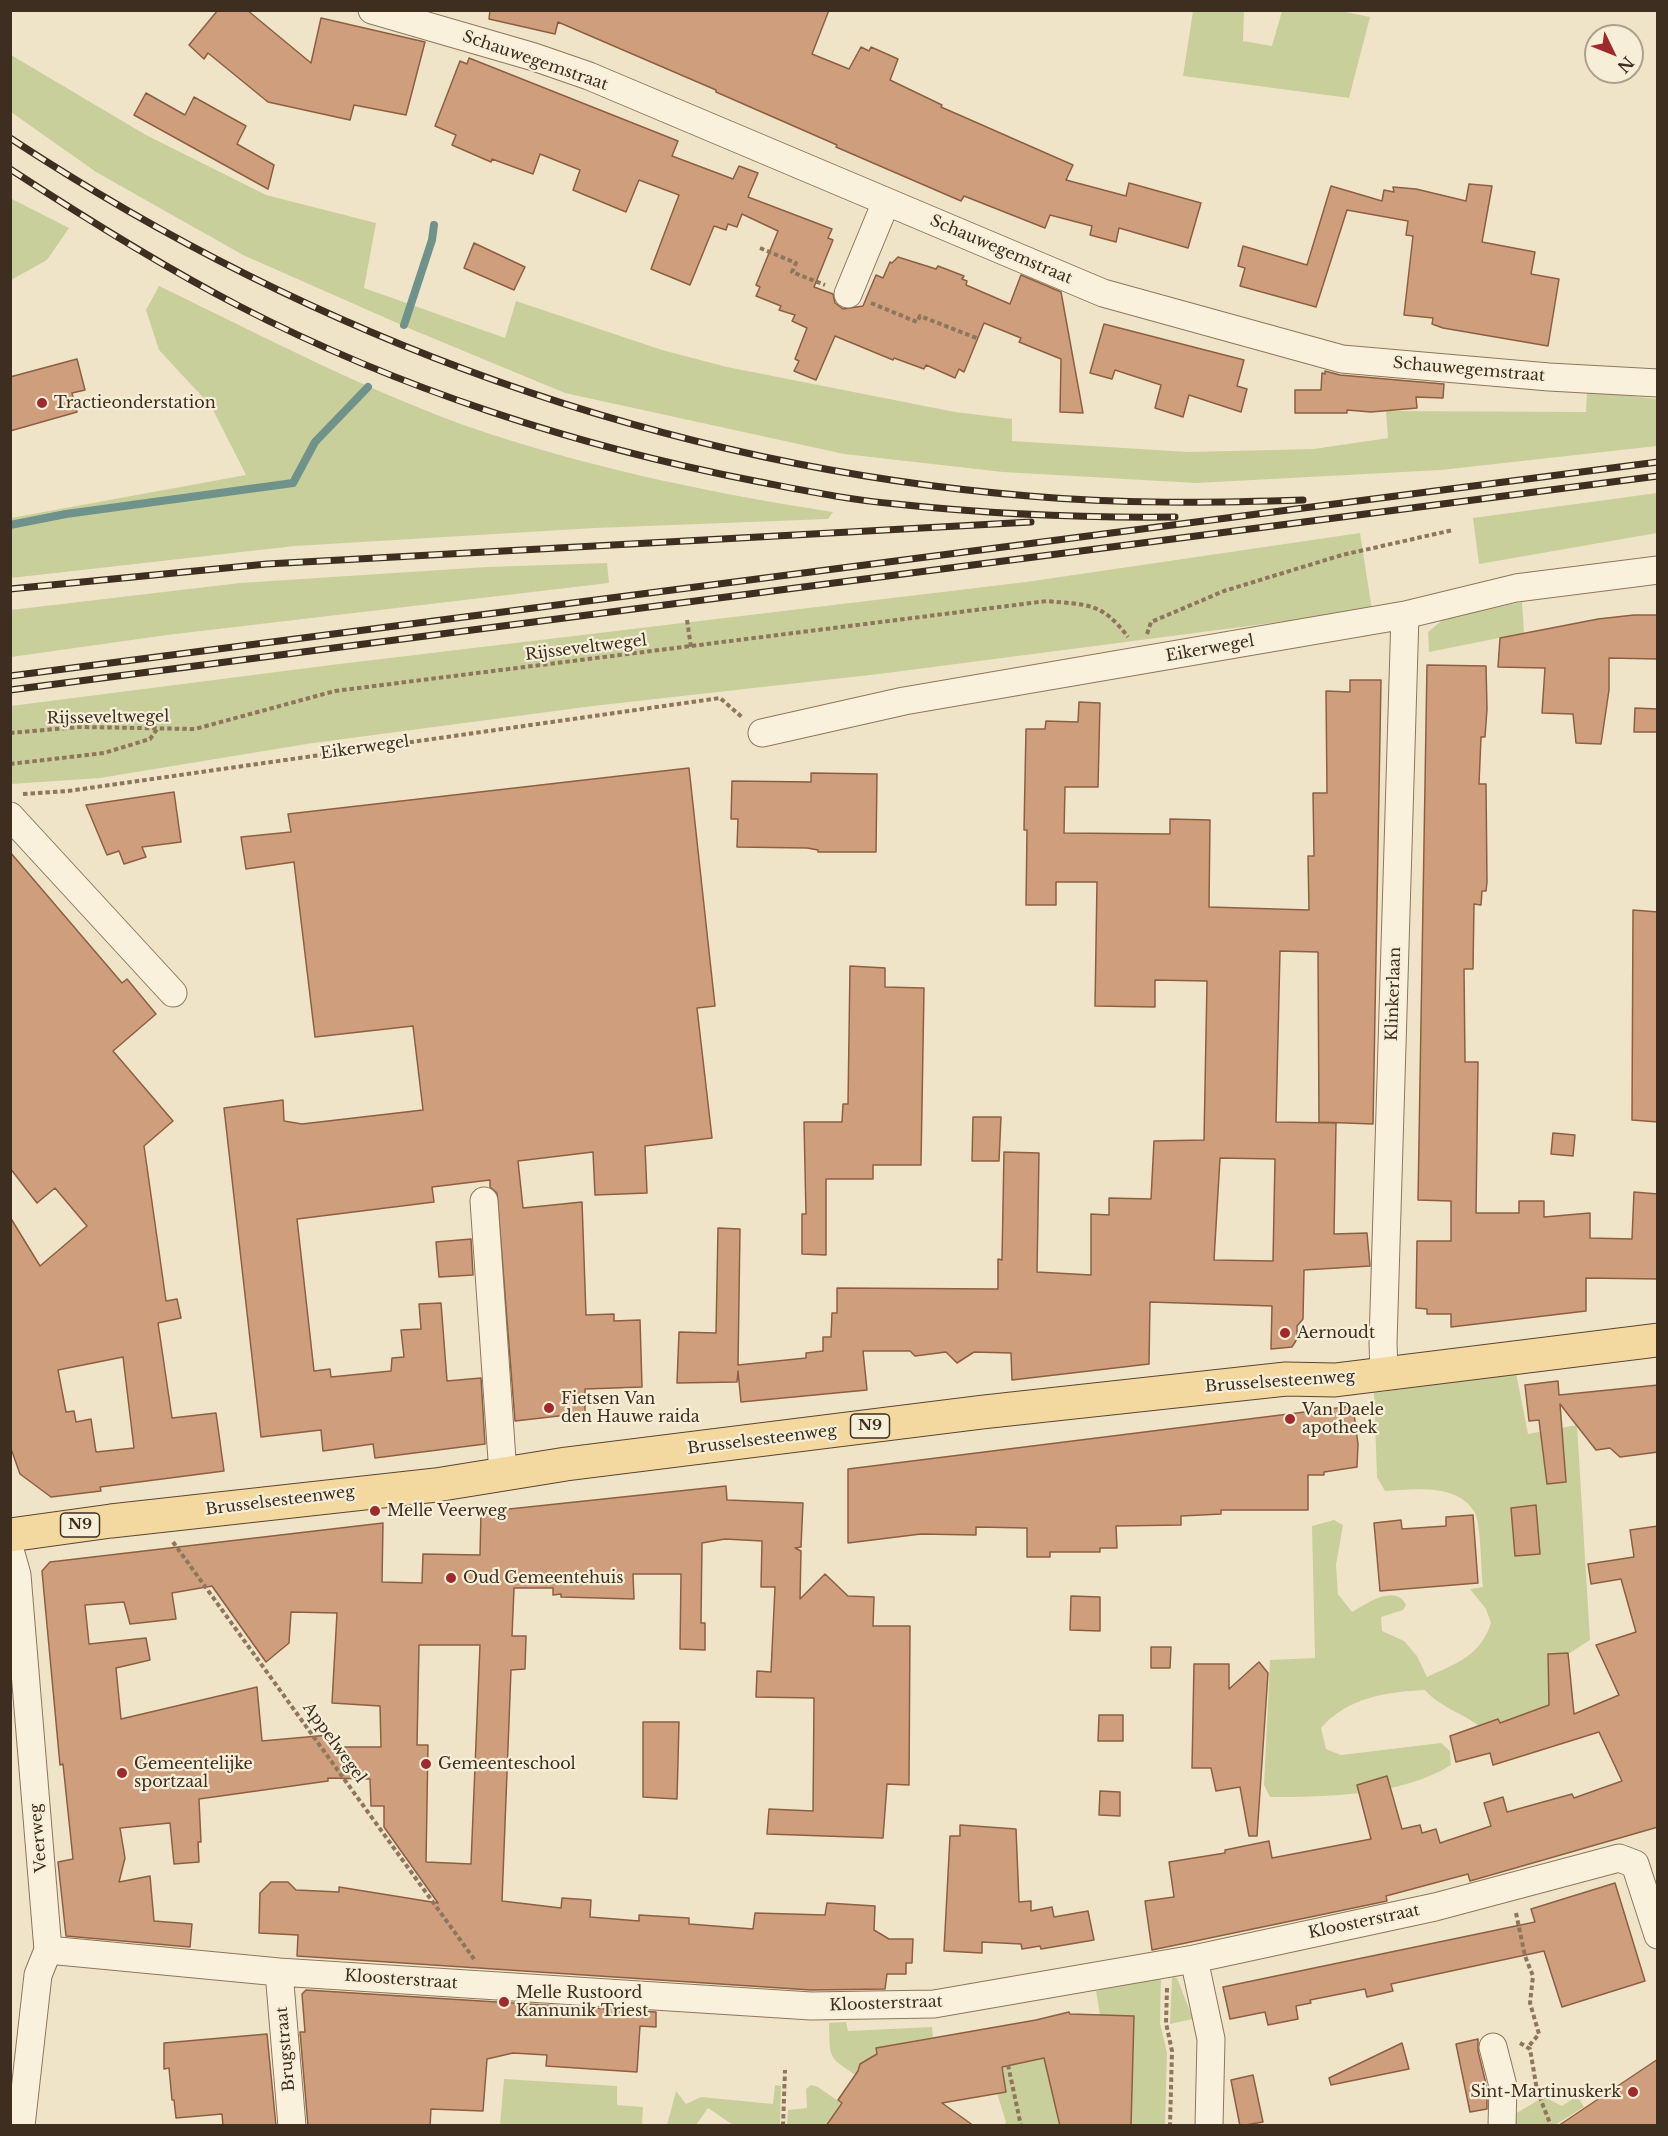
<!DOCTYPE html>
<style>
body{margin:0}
#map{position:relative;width:1668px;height:2136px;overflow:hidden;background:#f0e4c8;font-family:"Libre Baskerville",serif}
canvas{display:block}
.frame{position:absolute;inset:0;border:12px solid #3d2e20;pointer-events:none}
.north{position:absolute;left:1584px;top:24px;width:60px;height:60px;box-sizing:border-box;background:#f7eed8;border:2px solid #ada18e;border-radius:50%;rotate:133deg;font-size:16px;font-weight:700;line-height:24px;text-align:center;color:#3d2e20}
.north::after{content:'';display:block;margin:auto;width:21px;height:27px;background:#9e2a2b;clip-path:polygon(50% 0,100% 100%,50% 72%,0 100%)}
</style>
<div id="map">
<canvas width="1668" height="2136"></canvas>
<div class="frame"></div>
<div class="north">N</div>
</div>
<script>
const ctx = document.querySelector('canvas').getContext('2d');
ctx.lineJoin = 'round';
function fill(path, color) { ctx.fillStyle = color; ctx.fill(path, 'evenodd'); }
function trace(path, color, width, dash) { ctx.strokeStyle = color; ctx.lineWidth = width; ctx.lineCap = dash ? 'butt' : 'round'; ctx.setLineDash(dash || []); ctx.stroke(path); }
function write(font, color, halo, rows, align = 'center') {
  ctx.font = font + ' "Libre Baskerville",serif'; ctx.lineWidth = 4.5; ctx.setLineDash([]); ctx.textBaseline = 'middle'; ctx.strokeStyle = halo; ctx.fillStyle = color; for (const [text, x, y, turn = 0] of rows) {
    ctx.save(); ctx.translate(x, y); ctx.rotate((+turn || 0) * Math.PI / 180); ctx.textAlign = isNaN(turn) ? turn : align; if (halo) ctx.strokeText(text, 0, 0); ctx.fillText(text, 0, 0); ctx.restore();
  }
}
fill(new Path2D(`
 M1193,11H1244L1243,41L1272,46L1282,11H1341L1370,17L1349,98L1183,76Z
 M11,55L146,135L266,195L376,223L364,288L505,338L516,301L662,350L727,367L955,412L1012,419V441L1188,452L1314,449L1388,438L1386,411L1586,412L1587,391L1657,399V446L1441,470L1196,483L1003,472L844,454L565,393L413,330L243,255L96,172L11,112Z
 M10,198L69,228L47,260L11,280Z
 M159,286C267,338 374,395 487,433C600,470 716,494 833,512L828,519L595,528L295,546L11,578V518L246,475L211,406L159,350L146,310Z
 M1657,493V533L1479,564L1473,518Z
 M1360,533L1372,610L879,674L593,706L313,743L100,778L11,784V706L331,665L1026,582Z
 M607,563L609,583L167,635L11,657V610L240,583L487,567Z
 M1522,602L1524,633L1429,652L1428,632L1445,618Z
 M1516,1373L1528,1434L1577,1425L1590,1640L1568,1654L1572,1714L1486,1732C1468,1714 1441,1709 1425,1690C1387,1692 1348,1697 1321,1728L1326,1749L1341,1755L1441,1743L1450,1751L1451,1765C1402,1796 1326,1797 1270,1797L1264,1785L1270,1660L1315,1658L1312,1526L1334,1520L1343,1525L1336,1565L1338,1594L1352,1612C1366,1604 1396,1583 1406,1605L1403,1610L1381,1617L1382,1631L1404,1641L1417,1656L1427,1677C1457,1663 1480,1656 1491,1623L1486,1609L1470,1589L1483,1587C1481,1571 1481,1525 1475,1513C1459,1483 1413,1489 1385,1491L1377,1477L1374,1393Z
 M1161,1977L1160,2023L1167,2053L1165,2125H1130L1134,2016L1100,2015L1096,1991Z
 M1172,1977L1177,1978L1193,2019L1170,2024Z
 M846,2022L848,2031L932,2027L933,2037L876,2048L878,2057L862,2062L857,2076C827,2056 830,2059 829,2023Z
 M1042,2047L1059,2125H1004L1006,2122L997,2093L1006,2091L1002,2067Z
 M504,2079L617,2086V2105L643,2107L642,2125H500Z
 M775,2085L781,2086L780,2125H733L708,2108L696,2125H667L676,2091L686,2104L701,2097L773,2104Z
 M811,2085L818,2087L841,2103L826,2125H787L788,2110L807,2108L806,2089Z
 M1577,2096L1584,2107L1555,2125H1509L1508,2118L1544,2097L1562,2106Z`), '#c9cf9b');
trace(new Path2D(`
 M404,325L432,240L434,225
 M10,525L66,514L293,483L315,442L368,387`), '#6f938a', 8);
const building = new Path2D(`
 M218,10H247L311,63L321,18L425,42L406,115L354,105L350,120L268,102L208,53L204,59L189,45Z
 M490,10H829L812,54L849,69L861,47L869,51L871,47L898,59L890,80L942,105L941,107L1073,165L1066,180L1126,196L1129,183L1201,203L1188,248L1119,228L1116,242L1090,235L1092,226L1050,215L1045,228L964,196L961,201L836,147L837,145L716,92V90L558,22L555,34L489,19Z
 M469,58L678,141L672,156L733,179L739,166L758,173L748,197L832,229L828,238L833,240L814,287L833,294L835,303L843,309L863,306L876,275L883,278L890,262L892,263L898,257L936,269L938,266L964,276L962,279L967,281L966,285L1010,304L1021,275L1061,292L1083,413L1060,412L1061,359L1019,342L1021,338L984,323L964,372L959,369L955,378L926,365L924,369L894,358L893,360L835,336L816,380L794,371L799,361L795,359L807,328L792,321L795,315L779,310L781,306L756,296L760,287L756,285L778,231L742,214L737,227L728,224L726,230L714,226L690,285L651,269L679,195L639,180L626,212L573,190L580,170L540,154L533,174L492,159L491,162L452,145L456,135L435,126L460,61L467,64Z
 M146,93L185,115L194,97L246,126L237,144L274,165L268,189L134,115Z
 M1469,184L1492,186L1482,242L1535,252L1531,274L1559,279L1548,346L1443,328L1432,324L1433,318L1404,315L1413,236L1406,235L1408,221L1347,210L1316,307L1240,286L1245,268L1238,266L1243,246L1307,265L1331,186L1382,201L1384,190L1394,192L1393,187L1416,189L1466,201Z
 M474,243L525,267L514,290L464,268Z
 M1104,324L1244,360L1237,386L1247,389L1241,412L1189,395L1183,417L1155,408L1161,385L1115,370L1112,379L1090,373Z
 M77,359L85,390L72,393L77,412L10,431V377Z
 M1325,371L1340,375L1444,384L1443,398L1416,397L1417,408L1371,412L1347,410V413H1295V390H1321L1322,373L1325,374Z
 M1634,615H1658V659L1609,658V690L1601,744L1576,743L1573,714L1542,713L1545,668L1498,667L1500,638L1598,619Z
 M1427,665L1486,666L1487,709L1485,737H1481L1479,784H1486L1487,882L1486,891H1482L1481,905L1474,904L1473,969H1464L1465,1062H1478L1476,1213H1519V1201H1544V1217L1590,1213V1238L1632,1239L1634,1192L1658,1194V1279L1586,1278V1311L1451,1327V1314H1427V1309L1416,1308L1417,1241H1451V1201L1418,1200Z
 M1350,680H1381L1373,1124L1319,1122L1318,952L1280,951L1276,1122L1336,1123L1334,1234L1367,1233L1370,1266L1304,1270L1303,1319L1297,1326V1339L1292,1347L1271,1349L1272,1306L1150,1302L1149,1364L1012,1380L1011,1353L974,1352L957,1363L946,1352L915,1356L910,1351H863L867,1390L741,1402L738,1371L737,1382L677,1383L679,1332L716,1333L718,1228L740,1229L738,1365L806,1358V1353L823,1351V1337H831L832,1313H837V1288L998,1289V1259L1002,1260L1004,1152L1039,1153L1037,1272L1091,1275V1214L1109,1215V1198L1151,1199L1154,1141L1204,1140L1207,981L1155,980V1007L1095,1006L1097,882H1056V905H1026L1027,830H1024L1026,729H1045L1046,721L1078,722L1079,702L1100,703L1098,787H1065L1064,833L1170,834V819L1210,820L1209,907L1309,910L1308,856H1314L1313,793H1327L1326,691L1350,692ZM1220,1158L1275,1159L1273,1261L1214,1260Z
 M1635,708L1658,709V732H1634Z
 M689,768L715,1006L697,1008L712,1138L645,1146L647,1193L595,1195L593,1152L518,1161L523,1208L582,1202L586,1315L614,1314V1321L640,1320L642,1387L585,1389V1413L515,1421L497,1193L490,1187V1180L432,1187L434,1202L297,1219L314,1371L330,1369L331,1377L391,1371L392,1358L404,1357L401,1330L421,1329L419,1304L441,1303L447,1381L481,1378L485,1444L375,1458L373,1444L323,1451L321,1430L261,1437L224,1108L283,1100L284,1121L302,1124L423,1110L413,1026L315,1037L294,862L246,869L241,837L291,832L288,814Z
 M811,773L877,774L876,852H818V850L807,848L737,847L738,819H731L732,781L811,782Z
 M174,792L181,842L142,847L146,857L124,864L119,851L107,855L86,805Z
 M10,852L122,983L127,979L156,1014L113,1051L173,1121L144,1146L166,1301L177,1299L181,1318L158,1323L172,1418L216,1413L224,1471L100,1487L101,1491L51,1497L20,1474L10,1446V1217L40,1266L87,1226L55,1188L37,1203L10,1168ZM123,1357L134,1448L96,1452L91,1419L76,1422L74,1411L66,1412L58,1370Z
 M1633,910L1658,912V1122L1632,1120Z
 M850,966L885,968V987L924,988L921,1165H873V1179H826V1255L802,1254V1214H806L804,1122H842L843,1104H848Z
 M973,1117H1001L999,1161H972Z
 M1553,1133L1575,1135L1573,1156L1551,1154Z
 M471,1239L473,1275L439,1277L436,1242Z
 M1558,1381L1559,1395L1658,1385V1452L1620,1457L1610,1448L1596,1450L1560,1404L1566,1482L1547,1484L1539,1420L1529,1421L1525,1385Z
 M1353,1406L1358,1444L1357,1467L1324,1472V1475H1308V1510H1221V1514L1181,1516V1525L1116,1526L1117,1548H1100V1552H1050V1557H1027V1528L976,1527V1535L921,1534L848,1543V1469Z
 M726,1486L727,1500L803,1503L801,1547L795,1548L801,1551L800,1599L825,1574L848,1596L874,1597L873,1626H910L909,1785L887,1784L883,1838L767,1834L769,1809L813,1811L814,1698L756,1697L757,1671L771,1672L775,1587H761L762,1541L725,1539L702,1543L701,1623H705V1650L680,1649L681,1574H633L634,1599L561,1597V1594L553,1595V1588H514L512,1636H526L525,1669L511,1670L502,1901L561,1908L562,1898L591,1900L590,1917L639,1921V1915L689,1918V1924L753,1929L755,1913L825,1915L827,1903L875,1906L874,1930L889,1939H913L912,1963H906V1974H887L885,1989L811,1990L297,1956L298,1935L259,1933L260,1893L271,1882H288L296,1890L339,1892V1887L438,1903L384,1827V1806H371L370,1779L328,1778V1781L199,1799L201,1842H198L199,1862L174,1864L170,1823L120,1828L125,1858L119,1882L150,1876L154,1921L192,1924L190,1947L66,1936L58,1862L73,1859L63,1764L60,1765L43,1582L42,1571L50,1562L383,1523L382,1582L422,1583L423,1554L480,1555L481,1512ZM212,1586L266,1662L289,1643L291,1612L337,1613L332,1703L380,1706L381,1747H329V1735L262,1741L257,1687L121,1719L116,1668L150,1660L146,1638L89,1644L85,1605L124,1602L130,1624L176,1619L172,1593ZM419,1645H480L471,1864L426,1862L428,1745H417Z
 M1536,1505L1540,1554L1515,1556L1511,1508Z
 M1473,1515L1478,1583L1380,1591L1374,1523L1401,1520L1402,1529L1446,1526V1517Z
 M1658,1526V1827L1470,1881L1468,1874L1386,1896L1387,1901L1152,1950L1145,1901L1174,1897L1169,1862L1225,1853V1850L1269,1841L1272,1858L1371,1839L1357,1785L1387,1776L1402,1829L1420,1825L1422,1833L1436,1829L1440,1843L1491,1826L1484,1803L1503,1797L1507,1812L1572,1794L1574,1798L1622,1781L1599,1732L1493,1765L1490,1753L1456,1762L1450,1736L1498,1719L1500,1723L1549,1705L1548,1654L1568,1653L1574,1714L1619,1695L1596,1645L1636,1632L1621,1579L1591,1584L1588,1564L1634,1557L1630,1530Z
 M1071,1596L1100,1597V1631L1070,1630Z
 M1151,1647H1171L1170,1668H1151Z
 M1259,1662L1268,1673L1257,1836H1249L1240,1787L1216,1791L1211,1768H1192L1194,1664H1229V1689Z
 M1099,1715H1123V1741H1098Z
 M643,1722H679L677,1799L643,1797Z
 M1100,1791L1120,1792V1816L1099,1815Z
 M960,1825L1016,1829L1019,1902L1031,1901V1911L1052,1907L1054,1917L1088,1911L1094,1940L1041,1949L1040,1946L1022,1949L1021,1944L982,1942V1953L944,1951L950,1836H960Z
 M1615,1883L1645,1981L1562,2007L1544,1951L1391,1984L1393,1991L1367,1997L1365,1989L1310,2000L1311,2003L1296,2006L1298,2019L1268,2025L1265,2012L1230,2019L1223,1987L1535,1922L1531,1909Z
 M306,1990L656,2012V2027L640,2026L637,2072L546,2066L547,2055L513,2053L487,2059L483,2111L431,2109L430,2126H308L300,2032H305L302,1994Z
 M1069,2012L1070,2014L1134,2016L1131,2126H1060L1044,2058L1002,2067L1006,2092L942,2103L974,2126H826L842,2103L838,2100L858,2071L860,2064L877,2054L876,2048L1036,2020Z
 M267,2034L276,2126H223L222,2114L176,2118L174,2100H172L169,2068L164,2069V2043Z
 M1478,2039V2051L1487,2088V2109L1470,2112L1456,2044Z
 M1402,2043L1409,2069L1331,2085L1329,2078Z
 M1658,2059V2126H1558Z
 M1253,2075L1263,2122L1240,2126L1231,2080Z`);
fill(building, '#cf9f7d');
trace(building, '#8d5f41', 1.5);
const minor = new Path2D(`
 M372,10L534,57L589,76L1103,293L1342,359L1549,377L1658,383
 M848,294L886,202
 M762,733L904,701L1405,615L1516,588L1658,570
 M10,816L173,993
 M484,1201L503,1474
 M1384,1373L1383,1343L1405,615
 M10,1550L17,1575L48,1950L38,1975L21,2126
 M48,1950L279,1972L811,2006L934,2004L1194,1959L1435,1907L1619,1858L1635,1864L1658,1935
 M1194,1959L1211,2039L1209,2126
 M279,1972L292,2126
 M1493,2047L1503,2086L1502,2126`);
const major = new Path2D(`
 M10,1535L111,1521L436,1485L566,1464L983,1412L1286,1379L1335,1380L1658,1340`);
trace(minor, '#8d765c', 29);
trace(major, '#5b4430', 35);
trace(new Path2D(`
 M760,248L796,263L792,272L825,285
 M871,303L917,322L920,316L979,339
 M687,620L691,647
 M1147,634L1151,622L1224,591L1342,555L1453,530
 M10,733L79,727L195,729L335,691L1047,601C1087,605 1102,602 1128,637
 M10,764L104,753L150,739L157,729
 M23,794L68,791L720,698L743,718
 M173,1542L474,1959
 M1516,1913L1525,1956L1533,1976L1530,2003L1539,2034L1528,2047
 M1167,1988L1166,2023L1172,2051L1170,2126
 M1520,2043L1530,2049L1537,2090L1551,2126
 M1008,2065L1021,2126
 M783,2126L785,2070`), '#8d765c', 4, [4.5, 3]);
trace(minor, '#faf1dc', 27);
trace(major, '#f3d9a0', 33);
const rail = new Path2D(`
 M10,138C315,339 664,466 1029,496C1120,504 1211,503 1303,500
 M10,169C85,218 160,265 239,306C399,389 580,447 755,481C802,490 849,500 896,504C989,514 1082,518 1175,517
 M10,589L267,564L1031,522
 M10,676L1658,462
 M10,690L1658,476`);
trace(rail, '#3d2e20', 7);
trace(rail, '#f7eed8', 4.5, [14]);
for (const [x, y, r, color] of [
 [42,403,6,"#9e2a2b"],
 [1285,1333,6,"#9e2a2b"],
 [549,1408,6,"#9e2a2b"],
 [1290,1419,6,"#9e2a2b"],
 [375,1511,6,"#9e2a2b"],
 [451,1578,6,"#9e2a2b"],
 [426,1764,6,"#9e2a2b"],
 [122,1773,6,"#9e2a2b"],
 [504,2002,6,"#9e2a2b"],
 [1633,2092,6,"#9e2a2b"]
]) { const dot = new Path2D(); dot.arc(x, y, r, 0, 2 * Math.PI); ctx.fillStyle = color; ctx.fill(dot); trace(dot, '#f7eed8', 2); }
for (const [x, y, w] of [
 [870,1426,39],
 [80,1525,39]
]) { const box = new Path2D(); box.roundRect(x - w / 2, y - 12, w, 24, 4.5); ctx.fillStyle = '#f7eed8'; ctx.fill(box); trace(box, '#3d2e20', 1.5); }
write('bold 15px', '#3d2e20', null, [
 ["N9",870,1426],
 ["N9",80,1525]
]);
write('16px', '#3d2e20', '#f7eed8', [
 ["Schauwegemstraat",535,61,19],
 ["Schauwegemstraat",1001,250,23],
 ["Schauwegemstraat",1469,370,5],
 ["Rijsseveltwegel",586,648,-7],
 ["Eikerwegel",1210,649,-10],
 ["Rijsseveltwegel",108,718,-1],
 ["Eikerwegel",365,748,-8],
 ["Klinkerlaan",1394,994,-88],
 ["Brusselsesteenweg",1280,1382,-4],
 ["Brusselsesteenweg",762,1440,-7],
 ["Brusselsesteenweg",280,1501,-7],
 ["Appelwegel",334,1743,54],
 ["Veerweg",39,1838,-95],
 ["Kloosterstraat",1364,1922,-12],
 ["Kloosterstraat",401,1980,4],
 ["Kloosterstraat",886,2004,-2],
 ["Brugstraat",286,2049,-95]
]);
write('16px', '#3d2e20', '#f7eed8', [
 ["Tractieonderstation",54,403],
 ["Aernoudt",1297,1333],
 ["Fietsen Van",561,1399],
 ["den Hauwe raida",561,1417],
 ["Van Daele",1302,1410],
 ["apotheek",1302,1428],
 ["Melle Veerweg",387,1511],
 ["Oud Gemeentehuis",463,1578],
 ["Gemeentelijke",134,1764],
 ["sportzaal",134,1782],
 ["Gemeenteschool",438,1764],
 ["Melle Rustoord",516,1993],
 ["Kannunik Triest",516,2011],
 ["Sint-Martinuskerk",1621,2092,"right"]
], 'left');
</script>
